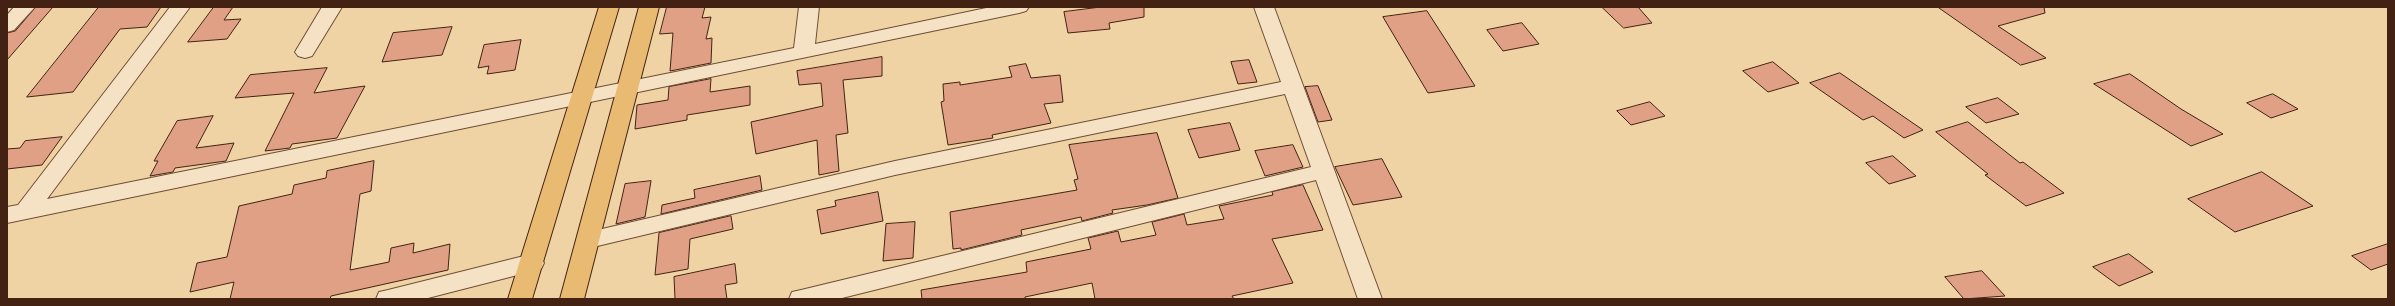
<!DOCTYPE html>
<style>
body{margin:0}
#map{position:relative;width:2395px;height:306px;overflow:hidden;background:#efd3a4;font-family:"IM FELL English",serif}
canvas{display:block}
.frame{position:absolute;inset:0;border:8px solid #432213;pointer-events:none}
</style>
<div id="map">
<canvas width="2395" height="306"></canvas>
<div class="frame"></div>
</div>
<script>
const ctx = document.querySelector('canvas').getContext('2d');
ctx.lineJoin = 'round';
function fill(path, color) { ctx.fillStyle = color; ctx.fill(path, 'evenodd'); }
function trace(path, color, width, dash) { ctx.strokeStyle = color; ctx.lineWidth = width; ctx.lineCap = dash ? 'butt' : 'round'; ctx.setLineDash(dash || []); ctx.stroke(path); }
const building = new Path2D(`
 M36,7H53L7,60V33L15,31Z
 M99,7H161L147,27L120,29L73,92L27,97Z
 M214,7H233L224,20L241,19L227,39L188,42Z
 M667,7H705L702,18L711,17L706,39L712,38L711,63L670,71L673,33L660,34Z
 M1101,7H1144V17L1109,23L1110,29L1068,33L1064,12Z
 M1602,7H1638L1652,23L1624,28Z
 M1938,7H2044L2045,13L1998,26L2046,58L2021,65Z
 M1427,11L1449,45L1475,86L1428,93L1383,17Z
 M1522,23L1539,44L1503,51L1487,30Z
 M452,27L442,55L382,62L393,33Z
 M521,40L515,70L487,74L489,66L478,68L484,45Z
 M882,57V76L843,80L848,133L836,135L839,171L819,175L817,140L756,154L751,122L823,106L821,83L799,85L797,71Z
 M1249,60L1257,82L1238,84L1231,62Z
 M1773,62L1799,83L1768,92L1743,71Z
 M1026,64L1031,78L1060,75L1063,102L1044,104L1051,123L992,135L993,138L948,145L941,102L944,101L943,84L960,82V85L1012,77L1009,67Z
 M327,68L314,93L365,86L337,138L292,144L290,148L265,151L294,93L235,98L250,75Z
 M1840,73L1923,130L1904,138L1873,116L1863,120L1810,83Z
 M2130,74L2181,109L2223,134L2191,146L2094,84Z
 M711,79L710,92L750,86V105L687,115V120L635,129L637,105L668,100L669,87Z
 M1318,86L1332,120L1318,122L1305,87Z
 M2273,94L2298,109L2271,118L2247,103Z
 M1998,98L2019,114L1986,123L1966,107Z
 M1650,102L1665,116L1631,125L1617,111Z
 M213,116L196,148L234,143L226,161L175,168L173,172L150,176L158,161H154L177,121Z
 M1968,122L2020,163L2023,162L2064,193L2026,206L1985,175L1988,174L1936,132Z
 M1230,123L1240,150L1199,158L1188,130Z
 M1157,133L1178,198L1147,205L1112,210L1113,213L1082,221L1081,217L1021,230L1022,235L961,250V248L953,249L950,212L1077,190L1074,180L1078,179L1069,145Z
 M62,137L42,165L7,169V149L20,148L25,141Z
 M1293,145L1303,167L1265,176L1255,151Z
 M1893,156L1916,176L1889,184L1866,163Z
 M1382,159L1402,197L1353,205L1335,167Z
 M374,161L371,191L360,194L350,270L389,262L391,248L414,243L413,253L450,244L448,270L331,296L330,299H230L234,282L190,292L197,263L227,257L239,206L292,194L294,185L326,178L327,171Z
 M2262,172L2313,206L2235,232L2188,199Z
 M760,176L762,190L661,214L662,205L695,198L694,190Z
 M651,181L645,217L616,224L625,184Z
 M1303,185L1323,230L1272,239L1293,283L1232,296L1234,299H1095L1092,283L1025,297V299H922L921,290L1027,272L1026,262L1091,249L1088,238L1118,231L1121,242L1156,235L1152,222L1184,214L1187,225L1224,219L1219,206L1273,195L1272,192Z
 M878,192L883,221L821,234L817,210L836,206L835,201Z
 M731,216L733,229L690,239L688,269L655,275L659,233Z
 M915,222L913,258L883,261L886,224Z
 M2388,244V264L2371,270L2352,256Z
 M2129,254L2153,272L2119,286L2093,267Z
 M735,264L737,283L725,285L727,299H675L674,277Z
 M1982,271L2005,296L1964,299L1945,277Z`);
fill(building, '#dfa086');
trace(building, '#432213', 1);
const minor = new Path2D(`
 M14,7H35L14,30L7,32V15Z
 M170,7H190L47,199L794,48L799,7H819L815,44L991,7H1029L1026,11L1019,13L7,223V207L18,205Z
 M322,7H342L312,56L305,58L298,56L295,52Z
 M1254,7H1274L1382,299H1358L1316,180L838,299H789L792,292L801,290L1311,167L1285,94L895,175L589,248L581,246L577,240L581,234L589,232L895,161L1281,82Z
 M532,254L541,257L544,263L541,269L424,299H376L379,292L388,290Z`);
const major = new Path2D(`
 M599,7H619L532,299H508Z
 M639,7H659L584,299H560Z`);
trace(minor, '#6e4e37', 2);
trace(major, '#432213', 2);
fill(minor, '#f5e2c4');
fill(major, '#e8ba72');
</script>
